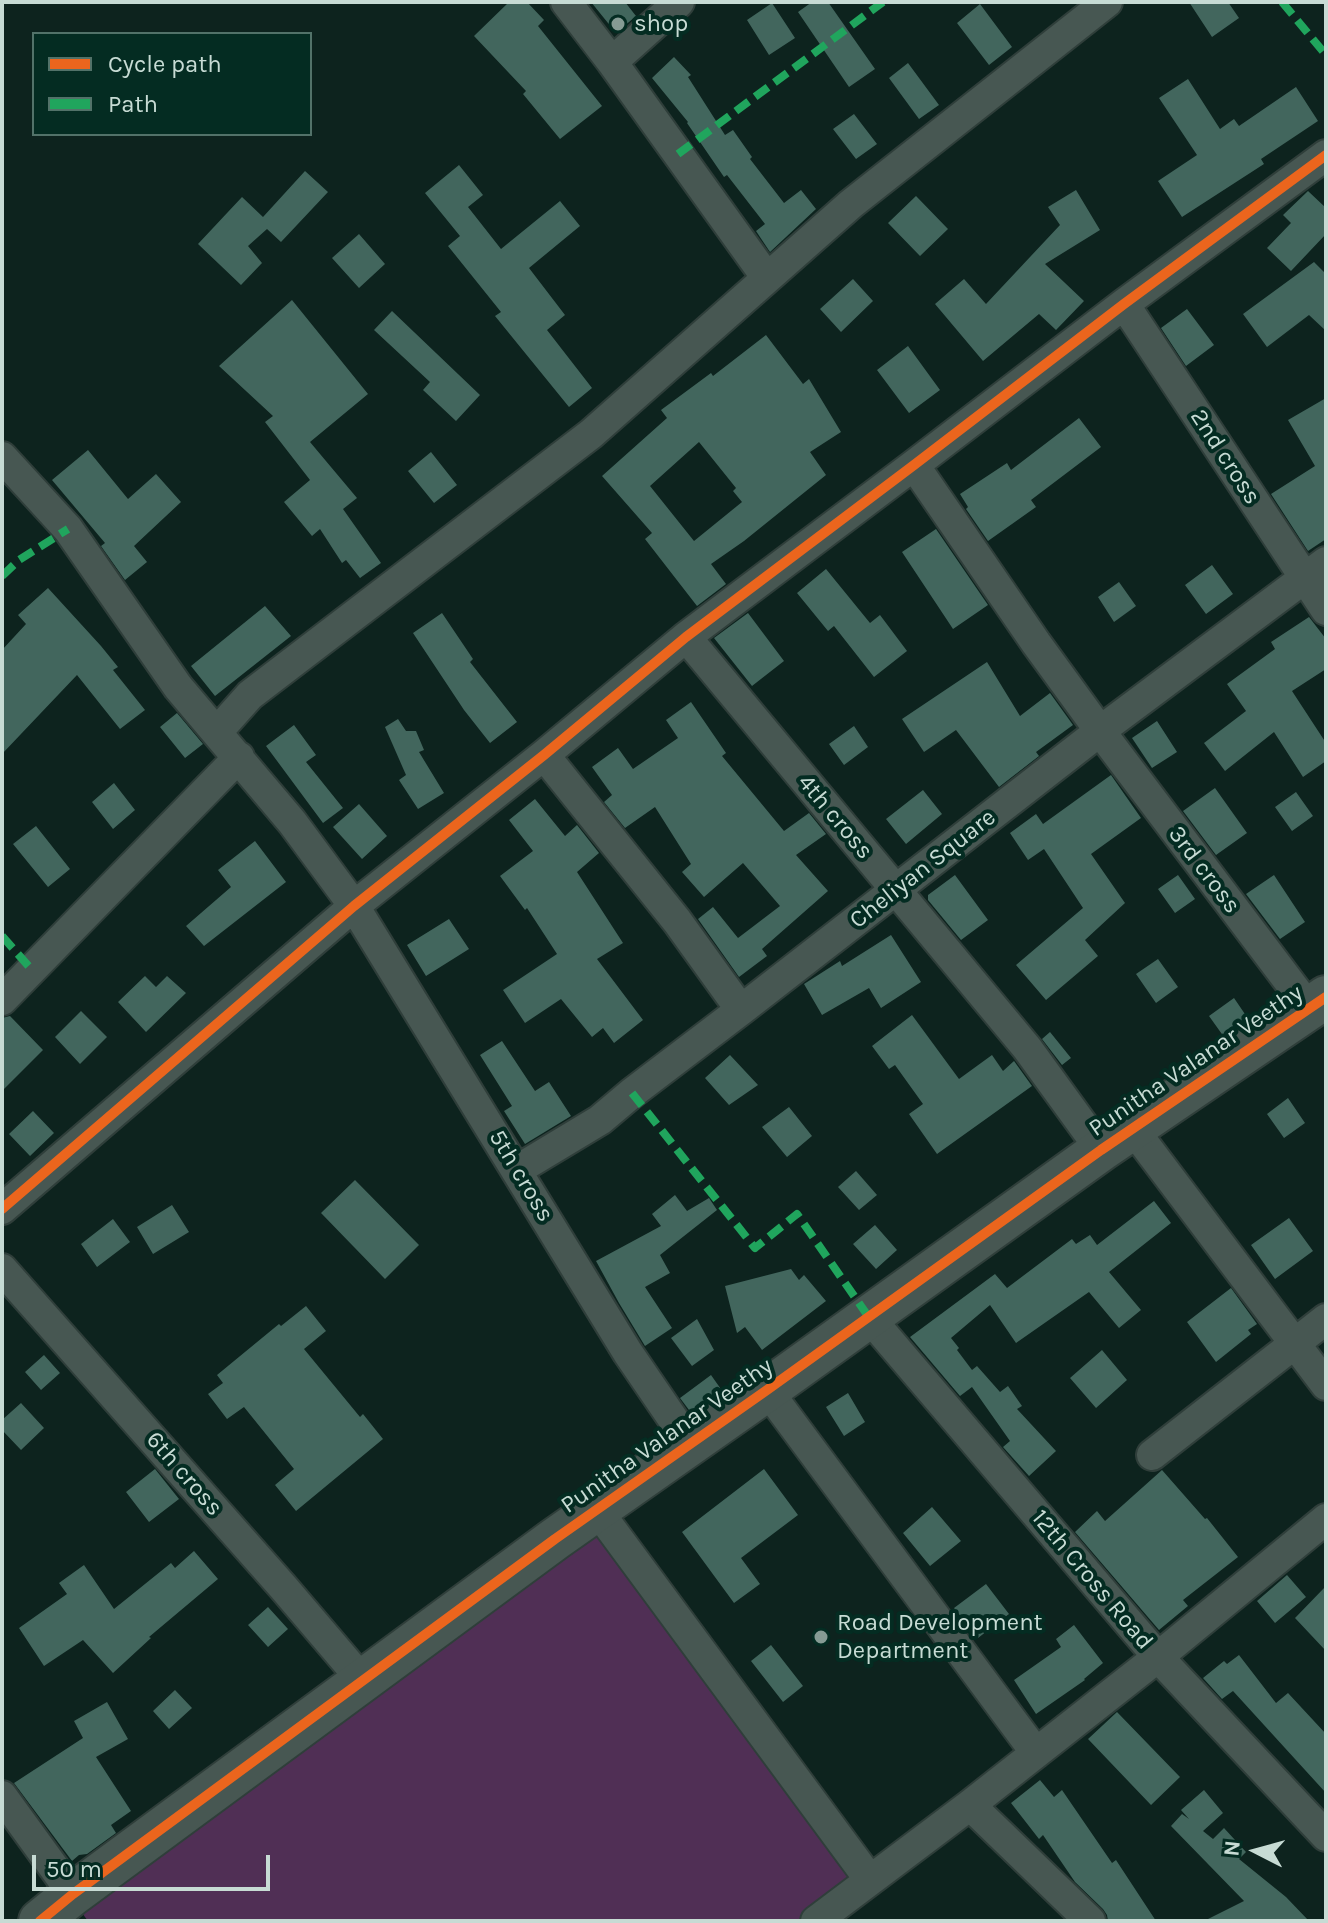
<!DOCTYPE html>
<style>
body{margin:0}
#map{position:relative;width:1328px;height:1923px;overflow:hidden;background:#0d231e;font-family:Karla,sans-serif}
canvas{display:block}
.frame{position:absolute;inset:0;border:4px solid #c7dbd4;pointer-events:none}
.legend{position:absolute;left:32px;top:32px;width:280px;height:104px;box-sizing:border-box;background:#042c22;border:2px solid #527269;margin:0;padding:10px 14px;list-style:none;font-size:24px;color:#c7dbd4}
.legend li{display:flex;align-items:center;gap:16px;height:40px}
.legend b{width:40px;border:2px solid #527269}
.north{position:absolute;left:1216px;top:1811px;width:80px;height:80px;-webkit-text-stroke:6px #042c22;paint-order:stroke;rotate:276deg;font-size:22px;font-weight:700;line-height:32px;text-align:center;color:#c7dbd4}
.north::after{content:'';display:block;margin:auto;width:28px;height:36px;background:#c7dbd4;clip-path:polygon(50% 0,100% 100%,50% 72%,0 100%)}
.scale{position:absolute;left:32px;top:1855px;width:238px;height:36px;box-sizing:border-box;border:4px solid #c7dbd4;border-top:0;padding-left:10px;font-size:24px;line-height:28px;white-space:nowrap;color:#c7dbd4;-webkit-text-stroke:6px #042c22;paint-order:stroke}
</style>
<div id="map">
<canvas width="1328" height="1923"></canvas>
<div class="frame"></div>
<ul class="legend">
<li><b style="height:10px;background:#eb651d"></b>Cycle path</li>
<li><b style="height:10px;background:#20a55d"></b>Path</li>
</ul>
<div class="north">N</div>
<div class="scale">50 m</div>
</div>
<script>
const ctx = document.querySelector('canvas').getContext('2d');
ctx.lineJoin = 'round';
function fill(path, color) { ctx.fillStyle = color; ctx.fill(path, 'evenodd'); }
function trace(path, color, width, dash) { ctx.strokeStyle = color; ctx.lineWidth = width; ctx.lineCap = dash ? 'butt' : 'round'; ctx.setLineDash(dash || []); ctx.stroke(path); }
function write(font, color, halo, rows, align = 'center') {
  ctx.font = font + ' Karla,sans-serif'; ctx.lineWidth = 8; ctx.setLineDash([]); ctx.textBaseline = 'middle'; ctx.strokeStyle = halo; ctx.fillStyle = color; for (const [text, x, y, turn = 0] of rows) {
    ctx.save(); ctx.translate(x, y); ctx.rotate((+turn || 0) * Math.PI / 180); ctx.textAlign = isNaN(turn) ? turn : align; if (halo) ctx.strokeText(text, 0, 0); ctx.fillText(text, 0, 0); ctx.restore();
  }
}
fill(new Path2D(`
 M597,1535L617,1551L856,1879L808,1921H88L82,1913L207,1813Z`), '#502f55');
fill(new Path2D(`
 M509,2H527L544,20L538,26L602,106L560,139L523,94L526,91L474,36Z
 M591,2H625L636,16L622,28H612Z
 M812,2H828L875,69L849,87L798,12Z
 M1189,2H1228L1239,18L1212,37Z
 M772,3L795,38L769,55L747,20Z
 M980,4L1012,47L989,65L957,23Z
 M674,57L691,75L688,77L725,135L733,130L752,157L750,159L784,203L801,190L816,209L770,252L756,231L765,224L727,175L724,177L687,123L688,122L652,78Z
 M908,63L939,105L919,119L889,78Z
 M1188,79L1220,129L1234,119L1239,126L1296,87L1318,121L1261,159L1264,164L1182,217L1158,181L1197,155L1159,98Z
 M854,114L877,144L856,159L833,129Z
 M459,165L483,195L468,207L501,249L560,201L580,226L529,268L565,315L547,330L592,388L569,407L495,316L501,312L448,246L460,236L425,193Z
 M305,171L328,192L281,242L267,229L248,246L262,263L241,285L198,244L242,197L263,217Z
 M1076,190L1100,230L1045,264L1084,301L1056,330L1039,314L983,361L935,304L964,279L986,304L1060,225L1048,207Z
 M1308,191L1326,208V234L1291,271L1267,248L1291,223L1283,215Z
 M916,196L948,229L920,256L888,223Z
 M359,234L385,264L359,288L332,258Z
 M1314,262L1326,274V331L1309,315L1267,347L1243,314Z
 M853,279L873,301L841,332L820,309Z
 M292,300L368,394L310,442L357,498L343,509L381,563L360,578L346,560L342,563L320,529L312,536L284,502L310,480L265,422L273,416L219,366Z
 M1187,309L1214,345L1186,366L1161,328Z
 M392,311L480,395L456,421L423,390L430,382L374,330Z
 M766,335L803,384L809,379L841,432L810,452L826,475L744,541L711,564L726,584L697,606L645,539L652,533L602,476L667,418L661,410L711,373L713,376ZM699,442L736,488L733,491L742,502L694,541L650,486Z
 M908,346L940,390L909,413L877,370Z
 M1326,398V539L1308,551L1271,494L1315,466L1288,420Z
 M1079,418L1101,447L1031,500L1036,507L988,541L966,509L968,507L960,494L1007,463L1011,470Z
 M88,450L128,499L156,474L181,502L134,546L147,562L125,580L101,546L105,543L52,480Z
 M431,452L457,485L434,503L408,471Z
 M936,529L988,605L953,629L902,552Z
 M1212,565L1233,594L1206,614L1185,585Z
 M826,569L870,623L880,615L907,651L874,677L834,626L828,631L797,593Z
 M1119,582L1136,606L1114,622L1098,597Z
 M48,588L101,646L118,667L113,670L145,710L120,729L77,675L2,754V650L26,624L18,615Z
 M265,606L291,636L215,696L191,666Z
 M442,613L473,659L470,662L517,722L490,743L464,710L413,633Z
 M748,613L784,661L752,686L714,638Z
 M1309,617L1326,639V669L1292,691L1326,743V761L1303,777L1274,732L1225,771L1204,743L1246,711L1227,684L1275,649L1271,642Z
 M987,662L1020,716L1050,693L1073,725L1036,752L1039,756L999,787L956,730L924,752L902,719Z
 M691,702L726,753L722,756L784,831L809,813L826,834L796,855L828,891L762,949L767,956L739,977L698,919L713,907L738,938L780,906L743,863L704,897L682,872L691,864L655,807L625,828L604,802L612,795L592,767L618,748L633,769L678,738L666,720Z
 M177,713L203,744L185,758L160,727Z
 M398,719L406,731H416L424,750L419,752L444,793L418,809L399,780L406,775L385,727Z
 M1157,721L1177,752L1152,768L1132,738Z
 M294,725L316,755L306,762L343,808L323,823L266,746Z
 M854,726L868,747L844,765L829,744Z
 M1111,775L1141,818L1091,854L1125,903L1085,940L1098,956L1046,1000L1016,965L1083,908L1044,849L1028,860L1010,833L1036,814L1043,824Z
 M114,783L135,810L113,829L92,802Z
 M1215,788L1247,833L1216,855L1183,811Z
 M923,790L942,814L906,844L886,819Z
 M1296,792L1313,816L1292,831L1275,807Z
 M535,799L565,836L577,825L599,853L577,872L623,943L597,959L643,1020L614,1043L603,1028L592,1037L561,999L525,1023L503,990L557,954L527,908L525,910L500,876L533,851L509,820Z
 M359,804L387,836L362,859L333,827Z
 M36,826L70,869L48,887L13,844Z
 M255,841L286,882L204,946L186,926L231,887L218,870Z
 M955,875L988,920L961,940L928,900V895Z
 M1178,875L1195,899L1175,913L1158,889Z
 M1274,875L1305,922L1280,939L1246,894Z
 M449,919L469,949L426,976L407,945Z
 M891,935L921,982L881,1008L869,988L822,1015L804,984L840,961L842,966Z
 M1158,959L1178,987L1156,1003L1136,974Z
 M145,976L156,987L167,976L186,993L146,1032L118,1002Z
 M1234,998L1249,1020L1224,1037L1209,1016Z
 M81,1011L107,1037L80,1064L55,1037Z
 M912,1015L959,1079L992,1055L1003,1071L1014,1061L1032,1086L937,1154L909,1114L923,1104L895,1065L889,1069L872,1046Z
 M10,1016L43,1050L2,1091V1018Z
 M1050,1032L1071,1058L1062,1065L1042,1039Z
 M502,1041L535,1091L549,1082L571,1116L525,1144L504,1111L512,1106L480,1055Z
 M730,1055L758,1085L729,1105L705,1078Z
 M1288,1098L1305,1123L1284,1138L1267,1114Z
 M789,1107L812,1136L787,1157L762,1127Z
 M33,1111L54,1133L30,1156L9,1134Z
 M856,1171L877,1195L859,1210L838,1187Z
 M355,1180L419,1245L385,1279L321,1213Z
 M675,1195L687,1211L709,1198L717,1210L660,1255L670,1273L645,1287L672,1328L645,1346L619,1303L596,1261L661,1226L652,1214Z
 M1154,1201L1171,1223L1109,1272L1141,1310L1119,1328L1089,1292L1016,1343L990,1305L951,1338L959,1348L957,1350L972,1370L977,1366L1000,1392L1008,1386L1022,1406L1017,1409L1056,1451L1029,1476L1003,1447L1010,1441L972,1387L960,1396L910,1337L995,1274L1007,1288L1072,1239L1076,1244L1090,1235L1097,1245Z
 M172,1205L189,1232L153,1254L137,1227Z
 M1289,1218L1313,1251L1275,1279L1251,1245Z
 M113,1219L130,1242L97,1267L81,1244Z
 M875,1225L897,1250L876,1269L853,1244Z
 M791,1269L799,1280L804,1275L826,1301L762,1350L745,1327L737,1333L725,1286Z
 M1231,1288L1257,1324L1248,1330L1251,1334L1216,1362L1187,1322Z
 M306,1306L326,1331L304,1349L360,1417L363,1414L383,1439L296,1511L275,1485L294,1469L244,1407L227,1419L208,1394L223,1383L217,1375L279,1324L281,1326Z
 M697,1319L714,1350L692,1366L671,1338Z
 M1102,1350L1127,1380L1096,1408L1070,1378Z
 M44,1355L60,1373L41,1390L25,1372Z
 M711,1375L723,1392L692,1414L680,1398Z
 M848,1393L865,1422L844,1436L826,1407Z
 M21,1403L44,1428L21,1450L2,1430V1420Z
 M155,1469L179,1499L149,1522L126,1492Z
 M764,1469L798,1515L741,1558L760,1584L734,1603L682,1532Z
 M1162,1470L1205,1519L1207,1518L1238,1557L1183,1600L1188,1606L1159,1630L1075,1532L1097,1511L1105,1521Z
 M932,1507L961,1541L930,1566L903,1533Z
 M194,1551L218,1579L149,1637L151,1638L113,1673L83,1640L44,1666L19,1628L67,1594L59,1583L84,1565L114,1609L171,1563L175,1568Z
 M1287,1575L1306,1597L1275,1623L1257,1601Z
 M986,1584L1009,1614L978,1638L954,1608Z
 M1326,1586V1651L1295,1618Z
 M268,1607L288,1629L268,1647L248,1625Z
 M1074,1625L1103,1663L1084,1679L1085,1680L1036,1714L1014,1680L1061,1647L1056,1639Z
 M771,1645L803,1686L783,1702L751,1661Z
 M1239,1655L1276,1703L1288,1693L1326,1734V1793L1233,1691L1222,1699L1203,1678L1224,1661L1227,1664Z
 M175,1690L192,1708L169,1729L153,1711Z
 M107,1702L128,1739L96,1757L131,1811L111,1825L116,1833L87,1854L79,1855L72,1861L14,1783L83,1738L74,1721Z
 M1117,1712L1180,1777L1151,1805L1088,1739Z
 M1040,1780L1054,1797L1062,1790L1112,1863L1116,1860L1156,1921H1108L1107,1915L1103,1909L1075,1882L1043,1835L1039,1839L1011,1803Z
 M1204,1790L1223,1813L1203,1831L1213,1839L1224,1828L1246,1852L1239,1859L1286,1897L1309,1921H1204L1244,1901L1171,1826L1182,1814L1189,1819L1181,1810Z`), '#42665d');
const street = new Path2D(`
 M566,2L612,62L767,278
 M612,62L679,2
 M1124,304L1326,610
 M2,457L68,529L178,687L292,822L354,906L628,1353L690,1444
 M914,465L1036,643L1100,731L1309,1008
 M686,637L1027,1048L1101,1150
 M217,732L250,695L591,434L851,204L1107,2
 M544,755L677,921L741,1010
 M2,1000L239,757
 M1133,1129L1326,1385
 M517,1170L600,1120L632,1093L741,1010L1100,731L1326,562
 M2,1209L354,906L544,755L686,637L914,465L1124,304L1326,155
 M2,1269L283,1587L363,1681
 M868,1316L1158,1657L1326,1836
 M767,1390L1036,1753
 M1152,1455L1326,1319
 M597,1510L870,1880
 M2,1796L73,1894
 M970,1805L1090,1921
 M816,1921L970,1805L1158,1657L1326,1519`);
const secondary = new Path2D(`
 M40,1921L73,1894L555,1539L767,1390L1101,1150L1326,997`);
trace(street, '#2f3e3a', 34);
trace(secondary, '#2f3e3a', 46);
trace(street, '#475752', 30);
trace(secondary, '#475752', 42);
trace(new Path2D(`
 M1282,2L1326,55
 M678,154L883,2
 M2,576L19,560L68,529
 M2,936L32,970
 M632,1093L755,1248L797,1214L868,1316`), '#20a55d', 8, [16, 8]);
trace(new Path2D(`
 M2,1209L354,906L544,755L686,637L914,465L1124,304L1326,155
 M40,1921L73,1894L555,1539L767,1390L1101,1150L1326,997`), '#eb651d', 10);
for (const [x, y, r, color] of [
 [618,24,8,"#869b94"],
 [821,1637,8,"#869b94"]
]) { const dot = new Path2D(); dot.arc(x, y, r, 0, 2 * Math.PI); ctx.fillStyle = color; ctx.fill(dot); trace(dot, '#042c22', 3); }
write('24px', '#c7dbd4', '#042c22', [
 ["shop",634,24],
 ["Road Development",837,1623],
 ["Department",837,1651]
], 'left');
write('24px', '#c7dbd4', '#042c22', [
 ["2nd cross",1225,457,57],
 ["4th cross",835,817,50],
 ["Cheliyan Square",923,869,-38],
 ["3rd cross",1204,870,53],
 ["Punitha Valanar Veethy",1196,1061,-34],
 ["5th cross",521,1176,59],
 ["Punitha Valanar Veethy",667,1436,-35],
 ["6th cross",184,1474,49],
 ["12th Cross Road",1092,1580,50]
]);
</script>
